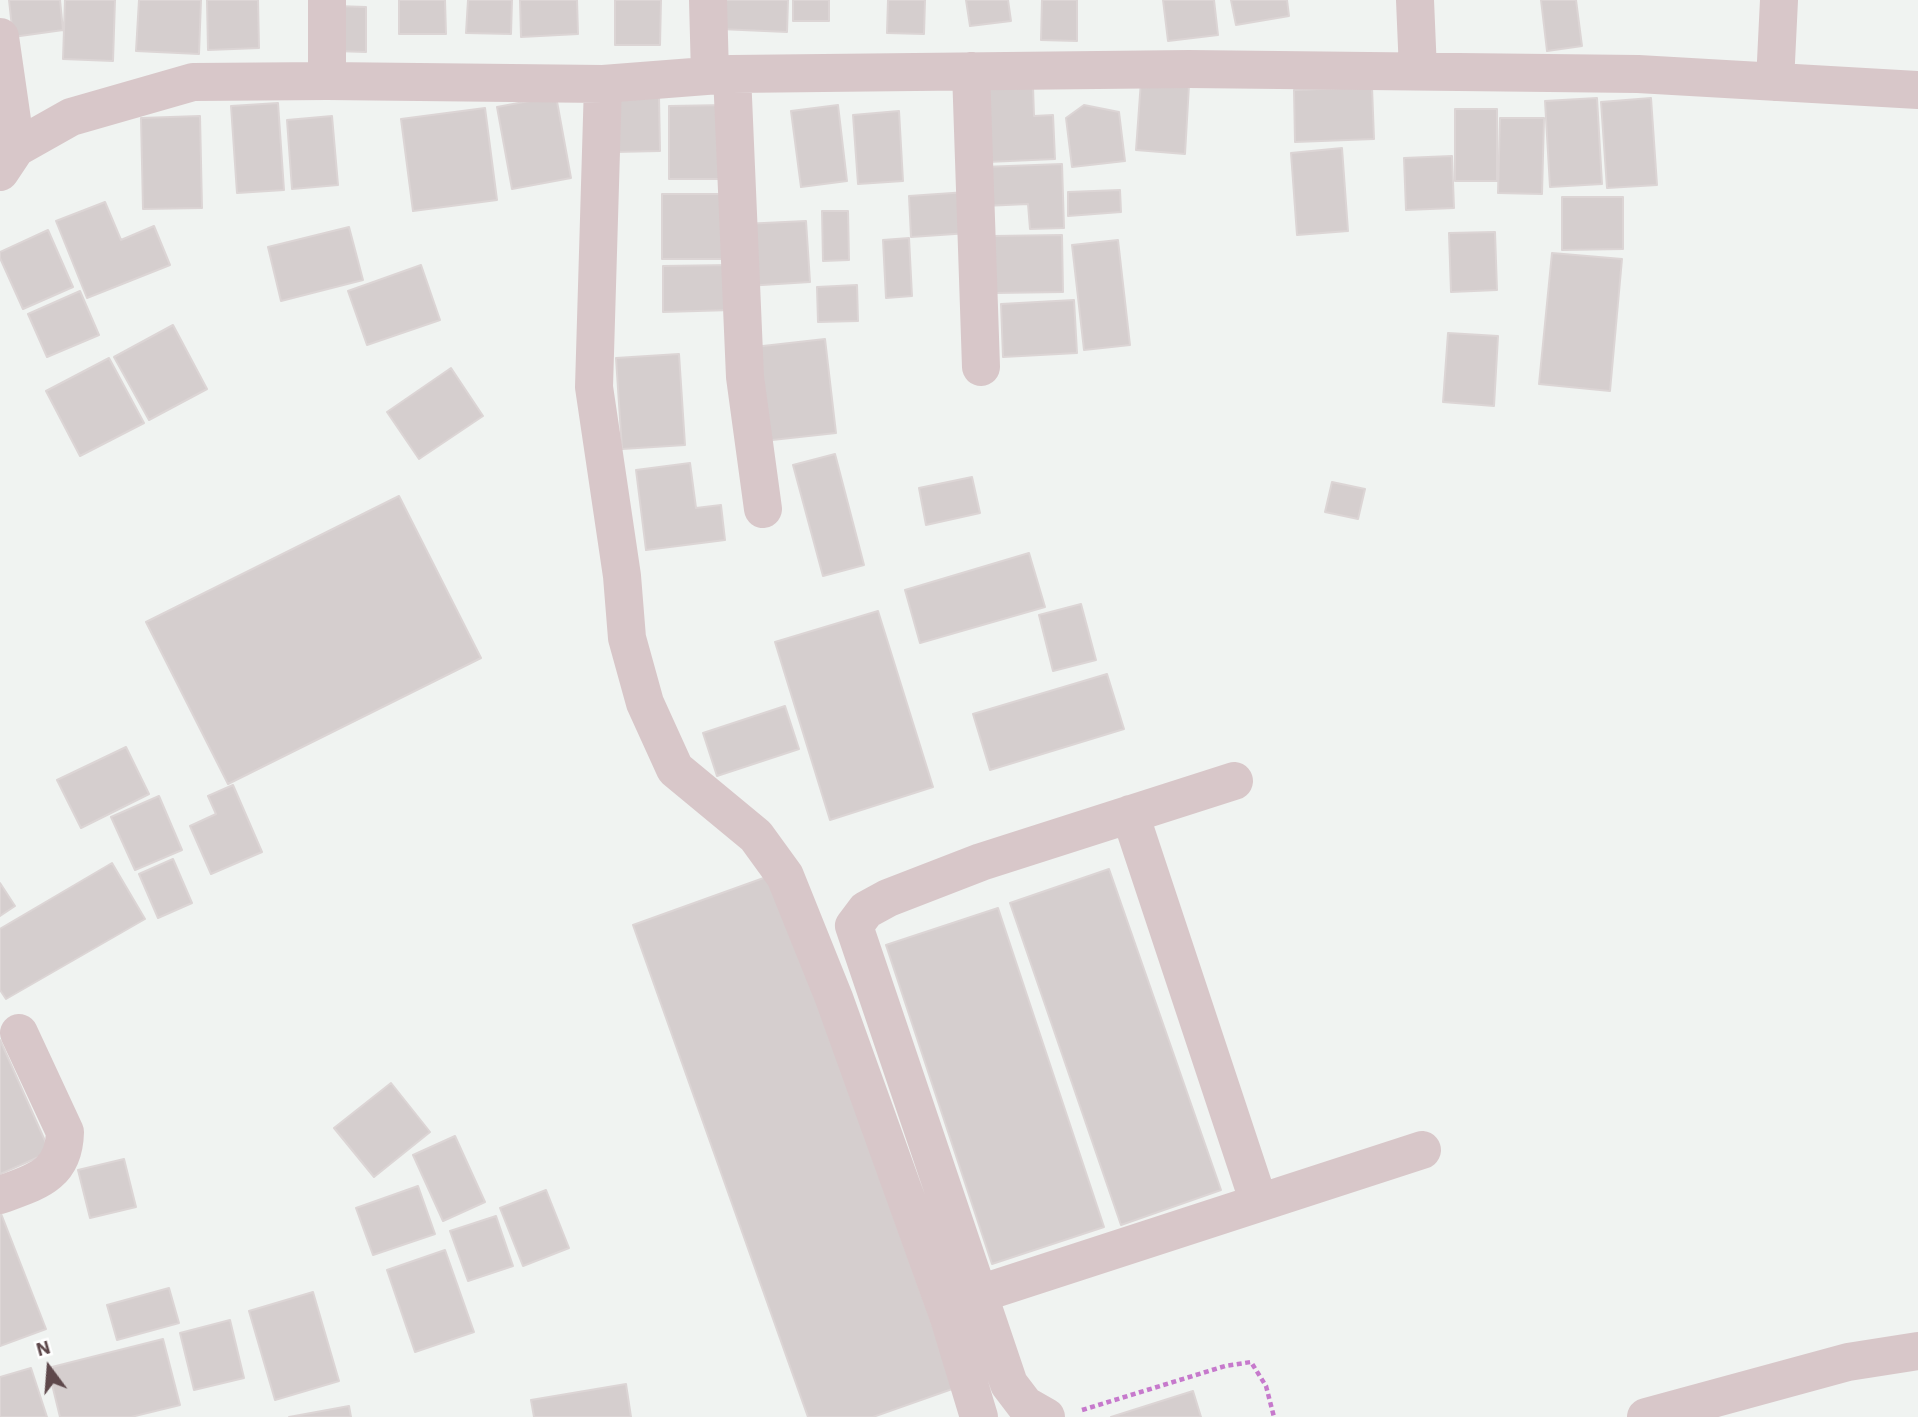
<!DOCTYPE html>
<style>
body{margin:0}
#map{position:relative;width:1918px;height:1417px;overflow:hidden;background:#f0f3f1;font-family:"IBM Plex Sans",sans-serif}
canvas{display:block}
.north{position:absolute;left:14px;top:1333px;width:70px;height:70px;-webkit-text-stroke:5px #fff;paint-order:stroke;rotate:344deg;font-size:19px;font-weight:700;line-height:28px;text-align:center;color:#5e484b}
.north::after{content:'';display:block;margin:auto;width:24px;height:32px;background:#5e484b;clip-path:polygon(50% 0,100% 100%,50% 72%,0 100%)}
</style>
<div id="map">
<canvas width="1918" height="1417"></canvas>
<div class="north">N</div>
</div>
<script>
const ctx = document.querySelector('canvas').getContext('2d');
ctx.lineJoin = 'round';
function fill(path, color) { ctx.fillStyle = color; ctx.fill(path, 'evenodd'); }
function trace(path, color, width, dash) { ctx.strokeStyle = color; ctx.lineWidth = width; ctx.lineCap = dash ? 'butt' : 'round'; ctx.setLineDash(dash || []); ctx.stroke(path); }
const building = new Path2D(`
 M9,0H60L63,30L13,37Z
 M65,0H115L113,61L63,59Z
 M139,0H201L199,54L136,51Z
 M207,0H258L259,48L208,50Z
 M399,0H445L446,34H399Z
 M468,0H512L511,34L466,33Z
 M520,0H577L578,34L521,37Z
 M615,0H661L660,45H615Z
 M721,0H788L787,32L720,29Z
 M793,0H829V21H793Z
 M888,0H925L924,34L887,33Z
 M966,0H1008L1011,21L970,26Z
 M1042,0H1077V41L1041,40Z
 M1163,0H1214L1218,35L1168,41Z
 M1231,0H1287L1289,16L1236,25Z
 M1541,0H1576L1582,46L1547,51Z
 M336,6L366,7V52L335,51Z
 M1141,81L1189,85L1185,154L1136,150Z
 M1033,87L1034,116L1053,115L1055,159L987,162L985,89Z
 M1372,87L1374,139L1295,142L1294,90Z
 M556,96L571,178L512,189L497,107Z
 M659,96L660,151L614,152L612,98Z
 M1597,98L1602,184L1550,187L1545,101Z
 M1651,98L1657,185L1607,188L1601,102Z
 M278,103L284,190L237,193L231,106Z
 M727,105V179H669V106Z
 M838,105L847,181L801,187L791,111Z
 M1084,105L1119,112L1125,161L1072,167L1066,118Z
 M485,108L497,200L413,211L401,119Z
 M1455,109H1497V181H1455Z
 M899,111L903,181L858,184L853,115Z
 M200,116L202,208L143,209L141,118Z
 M332,116L338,185L292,189L287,120Z
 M1500,118H1544L1542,194L1498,193Z
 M1342,148L1348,231L1297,235L1291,153Z
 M1452,156L1454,208L1406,210L1404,158Z
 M1062,164L1064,228L1030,229L1028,204L984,206L982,167Z
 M1120,190L1121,212L1068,216V192Z
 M967,192L969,233L911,237L909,196Z
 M662,194H730V259H662Z
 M1562,197H1623V249L1562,250Z
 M105,202L121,240L154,226L170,265L87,298L56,221Z
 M822,211H848L849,260L823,261Z
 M806,221L810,282L746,286L743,224Z
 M349,227L363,280L281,301L268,247Z
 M48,230L73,287L23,309L0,258V252Z
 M1495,232L1497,290L1451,292L1449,233Z
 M1062,235L1063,292L995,293L994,236Z
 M909,238L912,296L886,298L883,240Z
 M1118,240L1130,345L1084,350L1072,245Z
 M1552,253L1622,259L1610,391L1539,384Z
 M421,265L440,320L367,345L348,291Z
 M731,265L732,310L663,312V266Z
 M857,285L858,321L818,322L817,287Z
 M80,291L99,335L47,357L28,314Z
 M1074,300L1077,353L1003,357L1001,304Z
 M173,325L207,389L149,420L114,357Z
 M1448,333L1498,336L1494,406L1443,402Z
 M825,339L836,433L763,441L754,347Z
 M679,354L685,445L622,449L616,358Z
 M109,358L144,423L80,456L46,391Z
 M451,368L483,416L419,459L387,412Z
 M835,454L864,565L823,576L793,465Z
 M690,463L696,508L721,505L725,540L646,550L636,470Z
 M972,477L980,513L926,525L919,488Z
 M1332,482L1365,489L1358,519L1325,512Z
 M399,496L481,658L228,784L146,622Z
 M1029,553L1045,607L920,643L905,590Z
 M1081,604L1096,660L1053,671L1039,615Z
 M878,611L933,787L830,820L775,642Z
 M1107,674L1124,729L990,770L973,714Z
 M785,706L799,749L717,776L703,733Z
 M126,747L149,794L81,828L57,780Z
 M233,785L262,852L211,874L190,826L216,814L208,796Z
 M159,796L182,850L135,870L111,817Z
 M173,859L192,903L158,918L139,874Z
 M112,863L145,919L6,999L0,990V929Z
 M1109,869L1221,1190L1121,1225L1010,903Z
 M772,875L955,1388L873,1417H808L633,925Z
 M0,883L15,906L0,916Z
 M998,908L1104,1227L992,1264L886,945Z
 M0,1040L50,1152L0,1174Z
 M391,1083L430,1132L374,1177L334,1128Z
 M455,1136L485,1202L443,1221L413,1155Z
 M124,1159L136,1207L90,1218L78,1170Z
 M418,1186L435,1234L373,1255L356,1208Z
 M546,1190L569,1248L523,1266L500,1208Z
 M0,1211L46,1329L0,1346Z
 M496,1216L513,1266L468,1281L450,1231Z
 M445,1250L474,1332L415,1352L387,1270Z
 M169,1288L179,1323L117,1340L107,1305Z
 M313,1292L339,1381L275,1400L249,1311Z
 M230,1320L244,1378L194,1390L180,1333Z
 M163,1339L180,1405L131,1417H60L48,1368Z
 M31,1368L47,1417H0V1377Z
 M626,1384L631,1417H534L531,1400Z
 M1193,1391L1201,1417H1111Z
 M349,1406L351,1417H289Z`);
fill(building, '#d5cece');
trace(building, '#dcd5d5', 2);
trace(new Path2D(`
 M1082,1410L1225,1366L1251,1362L1266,1386L1274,1417`), '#c679cc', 4.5, [5, 3.5]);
trace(new Path2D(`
 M708,0L710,75
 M1415,0L1418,71
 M0,37L16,148
 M971,71L981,367
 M732,74L745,377L763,509
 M327,81V0
 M1775,82L1779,0
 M603,84L594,387L622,576L627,638L645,703L675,769L756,836L785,876L834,998L949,1318L979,1417
 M0,172L16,148L71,117L193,82L327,81L603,84L732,74L1189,69L1638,74L1918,90
 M1130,814L1259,1203
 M0,1195C35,1182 64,1176 65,1132L19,1033
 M979,1294L1422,1150
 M1046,1417L1025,1405L1009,1384L854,926L866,910L888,898L981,862L1234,781
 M1646,1417L1848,1362L1918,1351`), '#d8c7c9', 38);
</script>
